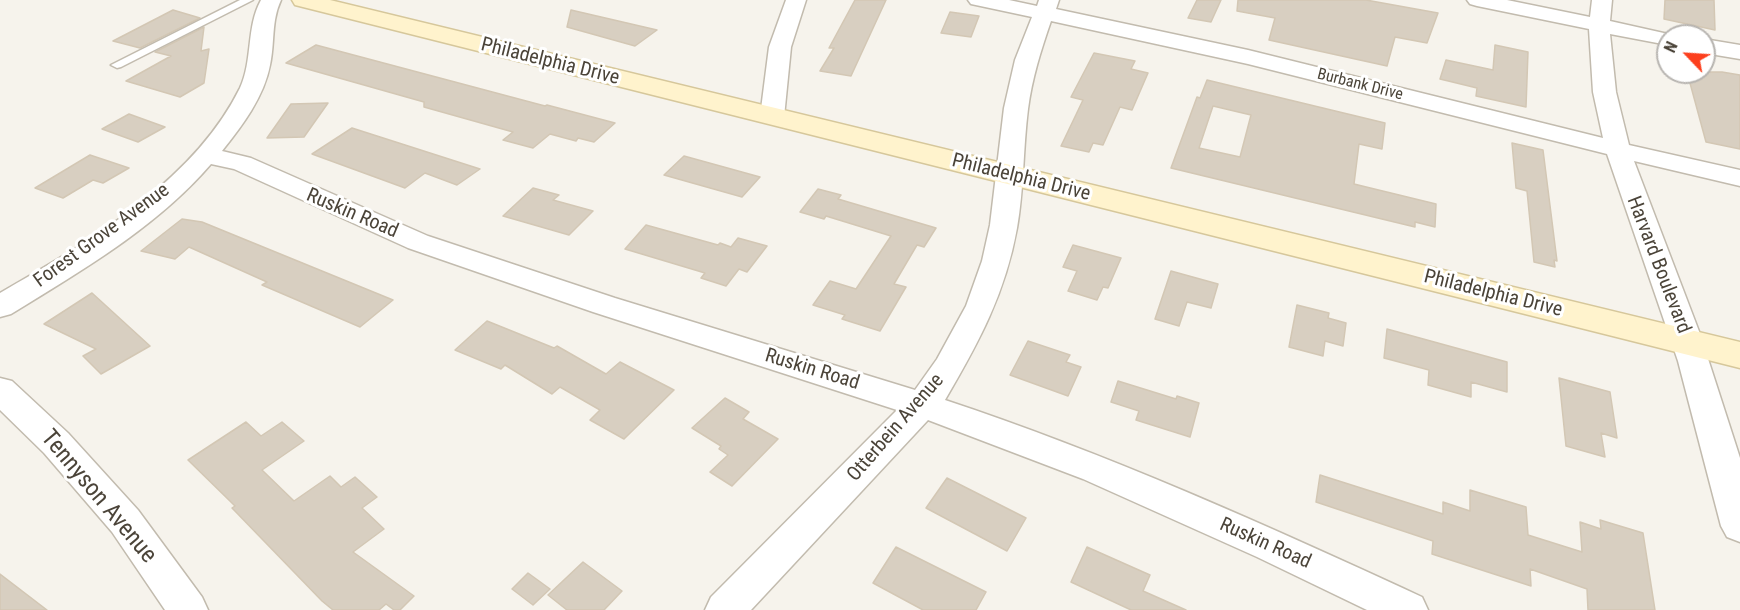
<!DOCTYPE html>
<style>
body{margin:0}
#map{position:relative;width:1740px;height:610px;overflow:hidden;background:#f6f3ec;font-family:"Roboto Condensed",sans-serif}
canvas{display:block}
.north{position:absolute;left:1656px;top:24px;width:60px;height:60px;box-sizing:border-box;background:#fff;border:2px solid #b7b4b0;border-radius:50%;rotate:295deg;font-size:16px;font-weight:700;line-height:24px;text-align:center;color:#4b4439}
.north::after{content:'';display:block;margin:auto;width:21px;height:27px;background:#fc3f1d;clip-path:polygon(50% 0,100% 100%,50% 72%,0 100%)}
</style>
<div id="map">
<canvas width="1740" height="610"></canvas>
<div class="north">N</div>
</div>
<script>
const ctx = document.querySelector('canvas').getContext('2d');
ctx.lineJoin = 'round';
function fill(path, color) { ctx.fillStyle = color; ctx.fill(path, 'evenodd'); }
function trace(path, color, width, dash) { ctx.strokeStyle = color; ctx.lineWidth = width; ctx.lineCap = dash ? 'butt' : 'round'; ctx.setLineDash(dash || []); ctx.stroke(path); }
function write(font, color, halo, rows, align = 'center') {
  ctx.font = font + ' "Roboto Condensed",sans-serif'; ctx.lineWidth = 6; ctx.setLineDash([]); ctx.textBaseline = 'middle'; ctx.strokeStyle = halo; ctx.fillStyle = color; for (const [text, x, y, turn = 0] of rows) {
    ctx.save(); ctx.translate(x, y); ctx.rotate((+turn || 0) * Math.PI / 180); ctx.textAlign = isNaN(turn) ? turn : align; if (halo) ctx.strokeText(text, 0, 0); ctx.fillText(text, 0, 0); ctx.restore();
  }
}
const building = new Path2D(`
 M855,0H886L851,76L820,71L834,48H829Z
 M1197,0H1221L1211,22L1188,18Z
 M1238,0H1366L1438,13L1427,43L1395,37L1387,66L1269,40L1275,18L1237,11Z
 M1665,0H1714L1715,30L1664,19Z
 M173,10L200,18L140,48L113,41Z
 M571,10L657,30L635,46L567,27Z
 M950,12L979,16L971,37L941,33Z
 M204,27L201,51L209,49L204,83L180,97L126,81L171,56L155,52Z
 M316,45L545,106L547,105L615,123L594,142L578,138L576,141L550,134L533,148L503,140L513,132L424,107V102L286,63Z
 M1495,45L1528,52L1526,107L1476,96L1477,88L1440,79L1446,60L1493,70Z
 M1094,53L1135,61L1131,69L1148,73L1132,110L1120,107L1103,145L1093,143L1089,152L1061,146L1083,100L1071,97Z
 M1687,72H1722L1740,75V149L1706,142Z
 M1207,80L1385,123L1382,149L1359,144L1354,184L1436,204L1435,227L1415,222V227L1171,168L1197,97L1200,98ZM1213,106L1251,115L1240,157L1199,148Z
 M328,103L304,137L267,138L291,104Z
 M129,114L165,127L138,142L102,129Z
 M352,128L480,169L457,185L425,173L405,188L312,154Z
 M1512,143L1543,150L1557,261L1554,260L1555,267L1534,262L1527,191L1516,188Z
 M90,155L129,168L103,183L93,180L63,198L35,188Z
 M684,156L760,177L742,197L664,175Z
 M533,188L559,195L553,200L593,211L569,235L503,216Z
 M818,189L841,195L838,199L936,228L924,247L917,245L894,284L906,287L880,331L842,319L845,315L813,305L830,281L856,289L891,236L826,216L824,219L800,212Z
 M182,219L202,222L393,300L360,327L262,285L267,282L189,247L175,259L141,251Z
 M646,225L718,245L720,243L731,247L738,238L767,246L747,272L739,269L726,286L701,278L705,273L625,249Z
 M1073,245L1121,258L1108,288L1103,287L1097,300L1068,291L1077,271L1063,267Z
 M1171,271L1218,284L1211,308L1187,302L1179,326L1155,319Z
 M92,293L150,346L101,374L83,356L96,349L44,324Z
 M1297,305L1329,313L1328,318L1346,323L1343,346L1325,341L1323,356L1289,347Z
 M487,321L554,348L557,346L606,374L620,362L674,390L624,439L590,420L600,410L560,387L552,394L505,365L501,369L455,350Z
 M1387,329L1507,362V392L1471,382V397L1428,385L1429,370L1384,358Z
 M1028,341L1070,355L1066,362L1081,367L1068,396L1010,375Z
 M1559,378L1610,392L1617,438L1601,433L1605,457L1566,446Z
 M1118,381L1176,399L1177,396L1199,403L1190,437L1136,420L1139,411L1111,402Z
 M725,398L749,412L743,419L778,439L732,486L710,472L728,455L719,449L721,446L692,428Z
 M246,422L261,436L282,422L304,441L262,470L294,501L330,476L341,487L355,477L377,497L362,508L384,529L353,552L414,596L400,610H394L386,604L379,610H333L322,601L232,508L235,506L188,460Z
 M1320,475L1443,514V502L1470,511V490L1526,507L1528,535L1582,552L1580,522L1601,529L1600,520L1643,533L1655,610H1588L1587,589L1530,569L1531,586L1432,554L1433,541L1316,502Z
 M947,478L1026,518L1007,551L926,508Z
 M896,547L986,592L976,610H923L873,583Z
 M1087,547L1150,575L1143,591L1186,610H1131L1071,582Z
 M583,562L622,591L604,610H567L548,595Z
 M528,573L550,589L533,605L512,589Z
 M0,574L47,610H0Z`);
fill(building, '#d8cfc1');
trace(building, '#d3c7b4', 1.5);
const lane = new Path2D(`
 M240,0H253L121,67L117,68L111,65Z`);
const street = new Path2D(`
 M261,0H281C271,21 275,43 270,65C264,97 242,126 222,151L251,158L428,236L615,298L915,390L937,359L966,306L982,261L990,225L1004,108L1015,60L1032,17L971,4L968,0H1009L1037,6L1039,0H1059L1056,9L1248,50L1603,138L1593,92L1589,29L1477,6L1470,4L1467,0H1507L1590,17L1592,0H1612L1610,21L1677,36H1668V45L1610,34L1616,92L1629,145L1740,170V186L1634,161L1700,334L1740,458V542L1727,537L1721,526L1678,361L1607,154L1248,64L1051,21C1041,50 1032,78 1028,109C1023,148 1024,189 1017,228C1005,294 979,342 945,400C1108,454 1266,525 1422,597L1428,610H1367L1257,557L1083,479L928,420L751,610H705L711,597L897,410L593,312L408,248L234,169L211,164C157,227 81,271 11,314L0,317V293C88,242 193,183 240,88C253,60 246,27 261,0Z
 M786,0H806L791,47L784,117L780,122L772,124L764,122L760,117L769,47Z
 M1704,39L1740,45V59L1704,53Z
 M0,378L12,381L68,433L138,510L202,597L208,610H165L112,532L44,453L0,410Z`);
const secondary = new Path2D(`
 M292,0H330L1740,342V368L295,5Z`);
trace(lane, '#c2bbae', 3);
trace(street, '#c2bbae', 3);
trace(secondary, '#d6c79b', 3);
fill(lane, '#fff');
fill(street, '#fff');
fill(secondary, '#fff3cd');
write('16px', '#4b4439', '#fff', [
 ["Burbank Drive",1360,85,14]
]);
write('20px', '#4b4439', '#fff', [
 ["Philadelphia Drive",550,62,14],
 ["Philadelphia Drive",1021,178,14],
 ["Ruskin Road",352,214,23],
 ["Forest Grove Avenue",102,236,-36],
 ["Harvard Boulevard",1658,265,69],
 ["Philadelphia Drive",1493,294,14],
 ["Ruskin Road",812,370,17],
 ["Otterbein Avenue",896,428,-49],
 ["Ruskin Road",1265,544,24]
]);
write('24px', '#4b4439', '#fff', [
 ["Tennyson Avenue",98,497,50]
]);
</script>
